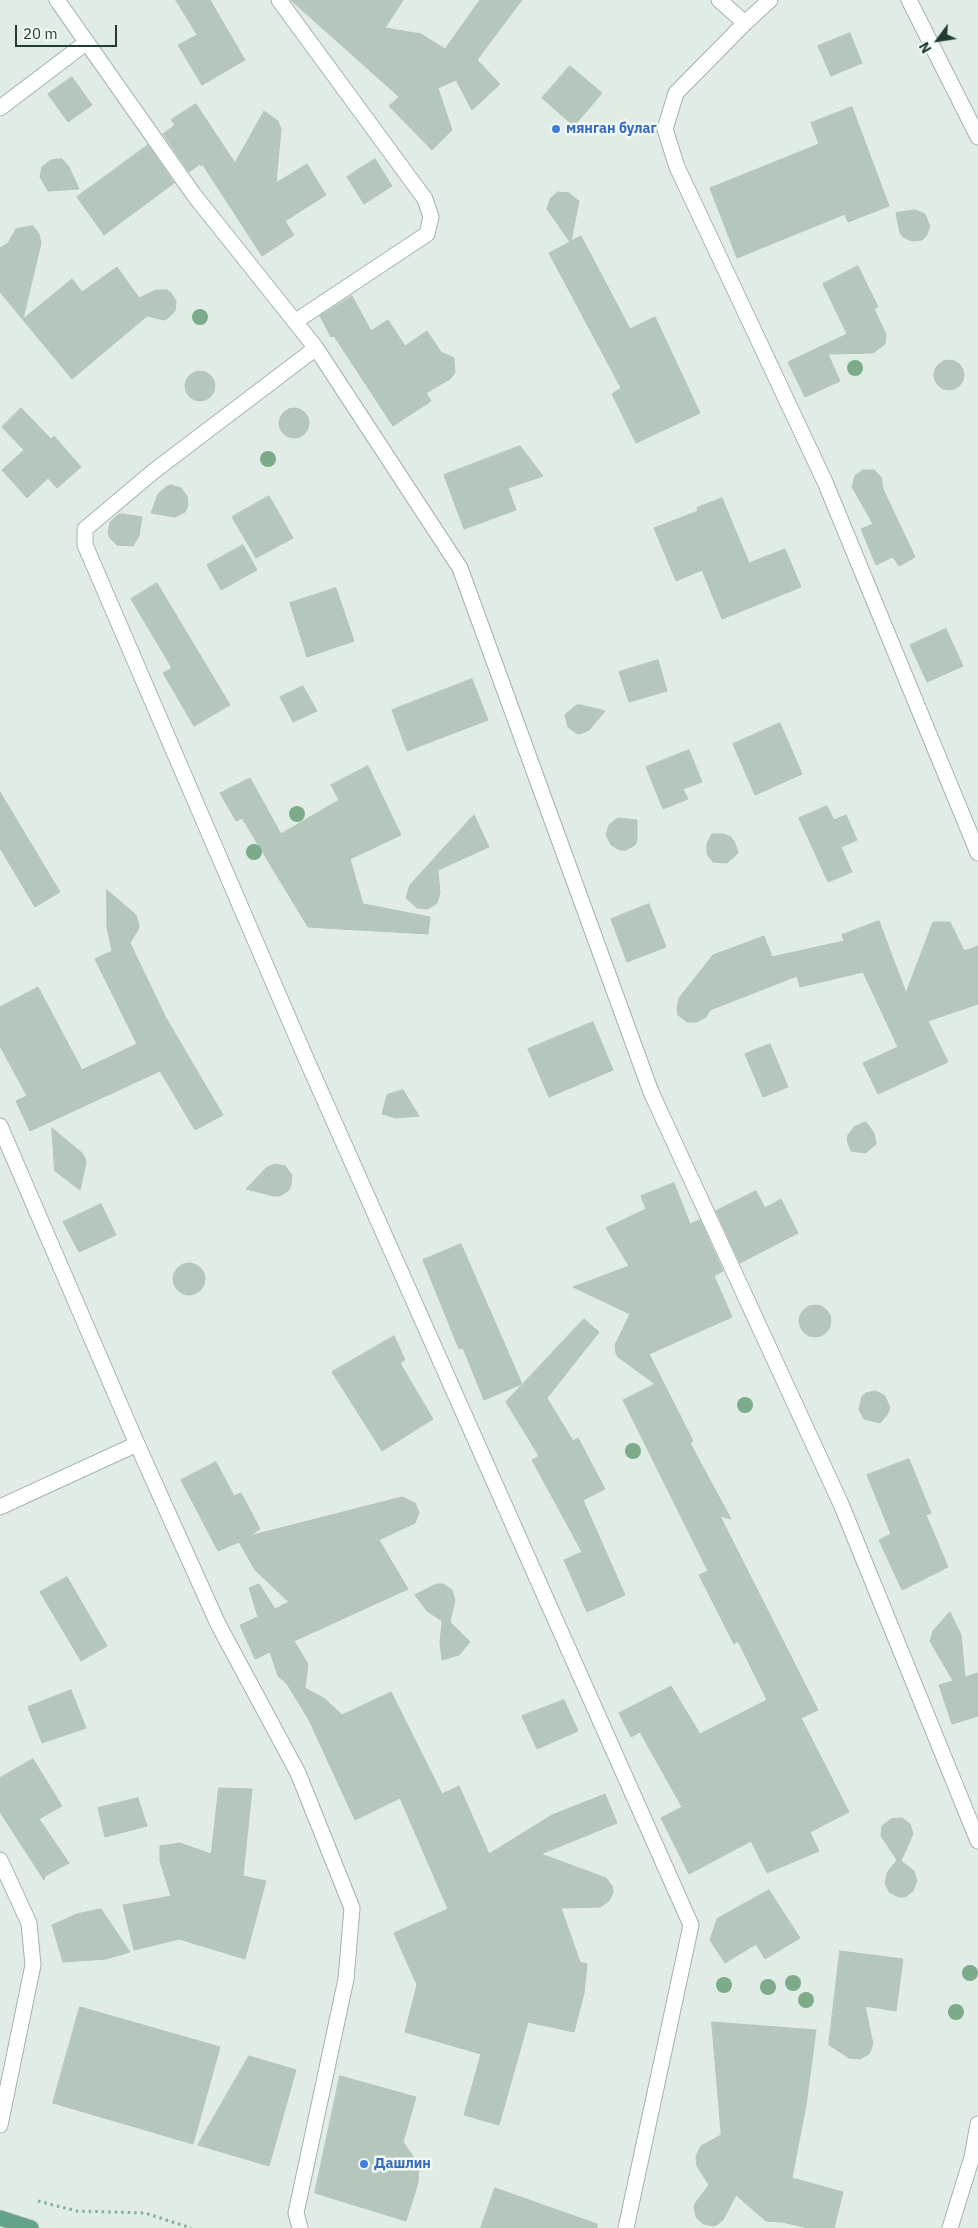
<!DOCTYPE html>
<meta charset="utf-8">
<style>
body{margin:0}
#map{position:relative;width:978px;height:2228px;overflow:hidden;background:#e0ece5;font-family:"IBM Plex Sans",sans-serif}
canvas{display:block}
.north{position:absolute;left:913px;top:15px;width:50px;height:50px;-webkit-text-stroke:4px #f0f8f3;paint-order:stroke;rotate:239deg;font-size:14px;font-weight:700;line-height:20px;text-align:center;color:#203d31}
.north::after{content:'';display:block;margin:auto;width:18px;height:22px;background:#203d31;clip-path:polygon(50% 0,100% 100%,50% 72%,0 100%)}
.scale{position:absolute;left:15px;top:25px;width:102px;height:22px;box-sizing:border-box;border:2px solid #203d31;border-top:0;padding-left:6px;font-size:15px;line-height:18px;white-space:nowrap;color:#203d31;-webkit-text-stroke:4px #f0f8f3;paint-order:stroke}
</style>
<div id="map">
<canvas width="978" height="2228"></canvas>
<div class="north">N</div>
<div class="scale">20 m</div>
</div>
<script>
const ctx = document.querySelector('canvas').getContext('2d');
ctx.lineJoin = 'round';
function fill(path, color) { ctx.fillStyle = color; ctx.fill(path, 'evenodd'); }
function trace(path, color, width, dash) { ctx.strokeStyle = color; ctx.lineWidth = width; ctx.lineCap = dash ? 'butt' : 'round'; ctx.setLineDash(dash || []); ctx.stroke(path); }
function write(font, color, halo, rows, align = 'center') {
  ctx.font = font + ' "IBM Plex Sans",sans-serif'; ctx.lineWidth = 5; ctx.setLineDash([]); ctx.textBaseline = 'middle'; ctx.strokeStyle = halo; ctx.fillStyle = color; for (const [text, x, y, turn = 0] of rows) {
    ctx.save(); ctx.translate(x, y); ctx.rotate((+turn || 0) * Math.PI / 180); ctx.textAlign = isNaN(turn) ? turn : align; if (halo) ctx.strokeText(text, 0, 0); ctx.fillText(text, 0, 0); ctx.restore();
  }
}
const building = new Path2D(`
 M176,0H210L245,60L202,85L178,45L197,35Z
 M291,0H403L385,28L421,34L445,49L480,0H522L477,60L500,84L472,110L456,80L438,88L452,130L432,150L389,106L399,97Z
 M850,33L862,63L831,76L818,46Z
 M570,66L602,93L574,126L542,98Z
 M72,77L92,105L68,122L48,94Z
 M196,104L235,163L264,111L278,121L281,129L276,183L307,164L326,195L285,221L294,235L262,256L203,165L201,166L200,164L189,172L163,134L175,125L171,120Z
 M852,107L889,206L848,222L845,214L737,258L710,188L819,144L811,123Z
 M148,145L174,183L104,235L77,197Z
 M62,159L69,167L79,189L48,191L40,177L42,167L51,160Z
 M375,159L392,186L364,204L347,177Z
 M558,192L569,193L579,201L571,241L581,236L630,329L655,317L700,413L636,443L612,394L621,388L549,253L570,242L547,209L550,199Z
 M915,210L925,214L930,227L926,236L922,240L912,241L903,237L900,233L896,213Z
 M33,226L39,234L41,243L23,319L72,279L82,292L117,267L139,298L156,290H167L171,293L176,301L175,311L168,318L164,320L147,316L72,379L0,292V248L8,243L16,229Z
 M858,266L878,307L874,309L886,334L885,344L873,353L828,354L840,381L805,397L788,362L847,334L823,284Z
 M352,296L371,331L388,320L405,346L427,331L441,352L454,358L455,373L450,379L426,393L431,401L393,426L334,336L331,337L320,316Z
 M934 375a15 15 0 1 1 30 0a15 15 0 1 1-30 0Z
 M185 386a15 15 0 1 1 30 0a15 15 0 1 1-30 0Z
 M279 423a15 15 0 1 1 30 0a15 15 0 1 1-30 0Z
 M21,408L51,439L54,436L81,467L57,488L48,478L27,498L2,470L24,450L2,427Z
 M520,446L543,476L508,488L516,510L464,529L444,475Z
 M863,470H874L881,477L883,489L915,557L899,566L893,557L876,565L861,529L873,524L852,487L855,476Z
 M171,485L181,488L187,496L188,505L185,512L175,517L151,513L158,494L166,487Z
 M269,496L293,538L256,558L232,517Z
 M722,498L749,563L785,549L801,587L722,619L702,570L676,581L654,528L698,511L697,508Z
 M123,514L142,517L139,536L133,546L117,545L110,538L108,533L110,522L118,515Z
 M243,545L257,570L221,590L207,565Z
 M157,583L230,705L194,726L163,673L172,668L131,599Z
 M336,588L354,641L307,657L290,603Z
 M946,629L963,666L927,682L910,645Z
 M658,660L667,691L629,702L619,672Z
 M472,679L488,720L407,751L392,710Z
 M303,686L317,711L293,722L280,697Z
 M577,705H581L605,711L589,730L580,734L576,733L568,727L565,715Z
 M780,723L802,774L755,795L733,744Z
 M689,750L702,782L683,789L688,799L663,809L646,767Z
 M368,766L401,835L350,859L363,904L430,917L428,934L308,927L242,818L236,821L220,793L250,778L281,834L339,800L331,785Z
 M0,792L60,892L35,907L0,848Z
 M827,806L834,820L846,815L857,840L841,847L852,872L828,882L799,818Z
 M474,815L489,847L438,870L440,893L437,903L428,909L417,908L406,898L410,885Z
 M618,818L637,820V840L635,845L626,850H620L611,845L606,835L609,825Z
 M712,834H723L731,837L735,843L738,853L727,863L713,862L707,854V844Z
 M107,890L136,915L139,925L138,930L130,943L166,1018L223,1115L195,1130L160,1071L30,1131L16,1101L27,1096L0,1046V1007L38,987L82,1070L137,1044L95,959L112,951L107,927Z
 M649,904L666,947L627,962L611,919Z
 M879,921L906,993L933,922H950L964,951L978,946V1004L928,1021L948,1062L878,1094L863,1063L898,1047L863,972L800,987L797,976L710,1010L706,1017L697,1022H687L678,1015L677,1009L679,998L713,955L764,936L772,957L844,941L842,935Z
 M593,1022L613,1070L549,1097L528,1049Z
 M770,1044L788,1087L763,1097L745,1054Z
 M403,1090L419,1116L396,1118L382,1114L387,1095Z
 M866,1122L874,1133L876,1144L866,1153L851,1151L847,1140L848,1135L854,1127Z
 M52,1128L82,1153L85,1158L86,1163L80,1190L55,1171Z
 M275,1164L285,1166L292,1175L291,1185L289,1190L280,1196H274L246,1189L266,1168Z
 M674,1183L690,1224L700,1220L723,1271L714,1276L732,1317L649,1354L693,1441L690,1443L731,1519L720,1516L818,1710L801,1718L849,1812L810,1832L819,1851L767,1873L751,1841L689,1874L661,1818L682,1807L640,1732L631,1737L619,1713L671,1686L700,1734L767,1700L738,1641L734,1644L699,1575L708,1571L623,1400L655,1384L618,1357L616,1353L615,1345L630,1314L573,1287L629,1266L606,1228L646,1209L641,1196Z
 M756,1191L765,1208L781,1199L798,1233L740,1263L716,1211Z
 M101,1204L116,1235L79,1252L63,1222Z
 M461,1244L522,1384L484,1400L463,1348L459,1349L423,1260Z
 M173 1279a16 16 0 1 1 32 0a16 16 0 1 1-32 0Z
 M799 1321a16 16 0 1 1 32 0a16 16 0 1 1-32 0Z
 M584,1319L599,1332L547,1398L573,1441L578,1438L605,1489L583,1500L625,1595L587,1612L564,1560L582,1552L532,1460L539,1456L506,1402Z
 M394,1336L405,1360L400,1363L433,1419L382,1451L332,1372Z
 M876,1391L885,1396L890,1408L887,1415L880,1423L864,1419L859,1410L862,1396L866,1393Z
 M909,1459L931,1513L926,1515L948,1567L902,1590L879,1540L891,1534L867,1475Z
 M216,1462L234,1496L241,1493L260,1529L249,1536L402,1497L415,1503L419,1513L415,1523L379,1540L408,1589L294,1641L308,1664L305,1688L325,1699L342,1715L391,1692L442,1794L459,1786L489,1854L552,1815L605,1794L617,1823L541,1854L606,1878L612,1886L613,1892L609,1901L600,1907L561,1908L580,1962L587,1964L584,1993L574,2032L528,2022L499,2125L464,2115L481,2054L405,2032L417,1985L394,1933L448,1909L400,1798L355,1820L309,1720L287,1684L278,1676L270,1652L255,1659L240,1625L258,1617L249,1588L259,1584L275,1609L289,1602L255,1570L239,1542L218,1551L181,1480Z
 M67,1577L107,1646L81,1661L40,1592Z
 M437,1584H443L452,1590L455,1600L450,1622L470,1642L459,1655L442,1660L440,1643L442,1621L427,1611L415,1595Z
 M950,1612L961,1635L965,1677L978,1673V1716L952,1724L939,1685L953,1681L930,1641L933,1631Z
 M71,1690L86,1728L42,1743L28,1707Z
 M564,1700L578,1731L537,1749L522,1716Z
 M33,1759L62,1806L39,1819L69,1863L45,1876L44,1880L0,1812V1778Z
 M219,1788L252,1789L243,1876L266,1881L245,1959L179,1939L134,1950L123,1905L171,1896L160,1861V1846L180,1843L211,1854Z
 M138,1798L147,1826L105,1837L98,1808Z
 M902,1818L910,1824L913,1834L901,1861L914,1871L917,1881L913,1891L905,1897H899L889,1892L885,1883L887,1873L897,1860L881,1836L882,1826L891,1819Z
 M769,1890L800,1938L765,1959L756,1944L725,1963L710,1940L717,1919Z
 M101,1909L130,1952L106,1959L63,1962L52,1925L77,1914Z
 M840,1951L903,1959L896,2011L865,2006L873,2044L869,2054L860,2059L849,2058L829,2045Z
 M80,2007L220,2047L193,2144L53,2103Z
 M712,2022L816,2030L806,2105L792,2178L843,2192L834,2228H808L782,2222L766,2221L736,2195L723,2220L718,2224L714,2226L703,2224L696,2217L694,2207L696,2202L709,2185L697,2166L696,2156L701,2146L721,2135Z
 M249,2056L296,2070L269,2166L198,2145Z
 M340,2076L416,2097L403,2142L419,2165L418,2183L406,2221L315,2193Z
 M495,2188L597,2224V2228H481Z`);
fill(building, '#b5c6bd');
trace(building, '#b2c5bb', 1);
const service = new Path2D(`
 M719,0L745,23
 M0,1507L137,1444
 M0,1860L29,1923L33,1965L0,2125`);
const minor = new Path2D(`
 M57,0L194,195L316,348L460,568L651,1092L841,1504L978,1841
 M279,0L425,199L431,217L427,234L296,321
 M770,0L745,23L676,93L665,129L677,167L825,482L978,853
 M909,0L978,137
 M0,108L87,42
 M316,348L154,471L85,529V545L304,1054L691,1925L626,2228
 M0,1126L137,1444L218,1624L298,1773L352,1908L346,1979L296,2213L300,2228
 M950,2228L972,2157L978,2124`);
const primary = new Path2D(`
 M0,2218L31,2228`);
trace(service, '#a3b4ab', 17);
trace(minor, '#a3b4ab', 17);
trace(primary, '#c1c9c5', 17);
trace(new Path2D(`
 M38,2201L77,2211L145,2213L191,2228`), '#7eb19a', 3, [2.5, 4]);
trace(service, '#fff', 15);
trace(minor, '#fff', 15);
trace(primary, '#62a38a', 15);
ctx.fillStyle = '#7bab88';
for (const [x, y] of [
 [200,317],
 [855,368],
 [268,459],
 [297,814],
 [254,852],
 [745,1405],
 [633,1451],
 [970,1973],
 [793,1983],
 [724,1985],
 [768,1987],
 [806,2000],
 [956,2012]
]) { ctx.beginPath(); ctx.arc(x, y, 8, 0, 2 * Math.PI); ctx.fill(); }
for (const [x, y, r, color] of [
 [556,129,5,"#3f7fe0"],
 [364,2164,5,"#3f7fe0"]
]) { const dot = new Path2D(); dot.arc(x, y, r, 0, 2 * Math.PI); ctx.fillStyle = color; ctx.fill(dot); trace(dot, '#f0f8f3', 2); }
write('bold 14px', '#366cbe', '#f0f8f3', [
 ["мянган булаг",566,129],
 ["Дашлин",374,2164]
], 'left');
</script>
